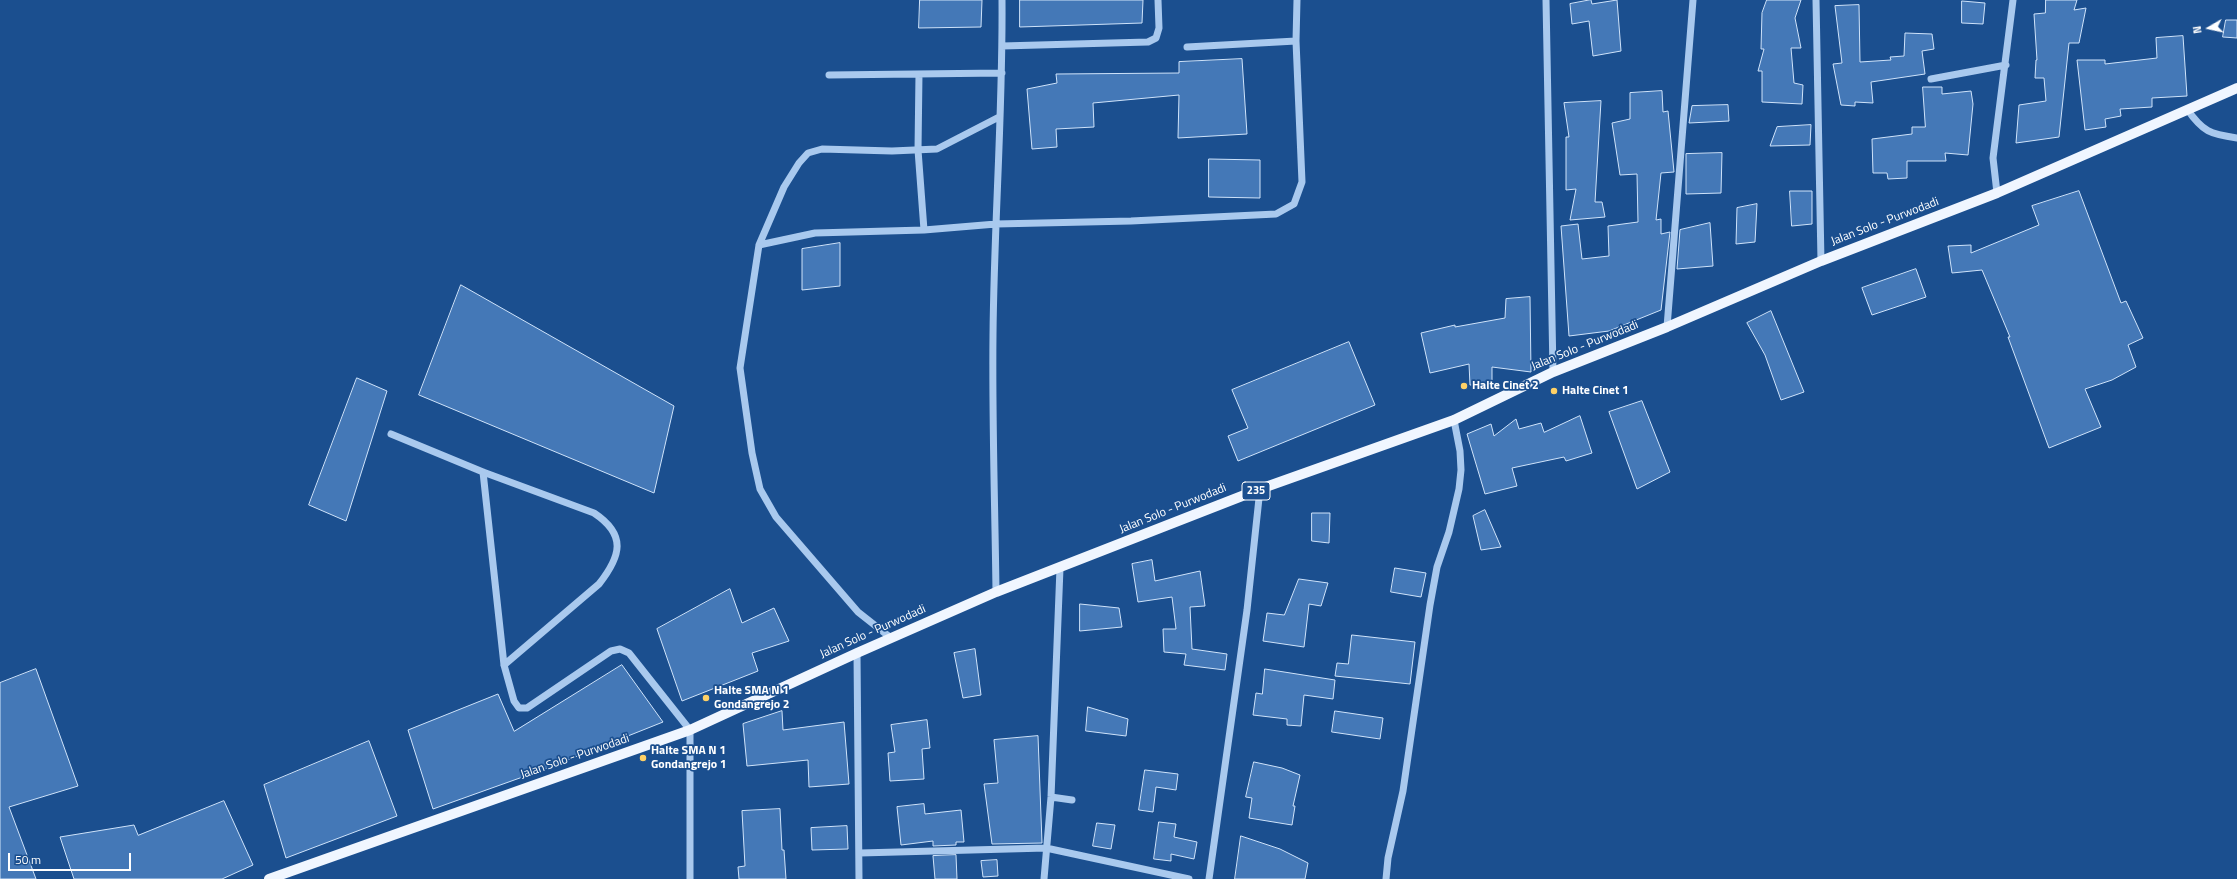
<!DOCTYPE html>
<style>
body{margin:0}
#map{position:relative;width:2237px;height:879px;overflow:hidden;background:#1b4f8f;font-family:"Titillium Web",sans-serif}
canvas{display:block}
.north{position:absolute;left:2189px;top:8px;width:40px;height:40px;-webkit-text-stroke:3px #1b4f8f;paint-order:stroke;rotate:261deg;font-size:11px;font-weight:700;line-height:16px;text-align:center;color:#fff}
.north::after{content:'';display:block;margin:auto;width:14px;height:18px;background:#fff;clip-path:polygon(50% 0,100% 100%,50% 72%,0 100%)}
.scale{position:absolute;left:8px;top:853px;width:123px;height:18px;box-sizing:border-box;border:2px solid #fff;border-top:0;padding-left:5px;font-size:12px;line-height:14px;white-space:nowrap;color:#fff;-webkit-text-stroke:3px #1b4f8f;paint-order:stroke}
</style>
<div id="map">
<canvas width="2237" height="879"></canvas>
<div class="north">N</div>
<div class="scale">50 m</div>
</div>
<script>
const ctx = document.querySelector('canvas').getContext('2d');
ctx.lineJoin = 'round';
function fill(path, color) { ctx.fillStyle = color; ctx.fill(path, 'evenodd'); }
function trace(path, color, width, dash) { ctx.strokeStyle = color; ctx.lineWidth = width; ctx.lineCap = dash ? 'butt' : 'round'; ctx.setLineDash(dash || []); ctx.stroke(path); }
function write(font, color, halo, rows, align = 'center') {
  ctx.font = font + ' "Titillium Web",sans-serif'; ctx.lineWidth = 3.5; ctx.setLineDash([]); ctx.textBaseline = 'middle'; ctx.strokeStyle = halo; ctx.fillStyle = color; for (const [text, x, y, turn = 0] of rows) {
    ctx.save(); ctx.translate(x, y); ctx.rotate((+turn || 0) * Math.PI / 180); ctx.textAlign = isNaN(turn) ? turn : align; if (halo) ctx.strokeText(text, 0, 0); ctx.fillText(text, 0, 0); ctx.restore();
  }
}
const building = new Path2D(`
 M920,0H982L981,27L919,28Z
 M1020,0H1143L1142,23L1020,27Z
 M1591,0L1592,4L1617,0L1621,51L1593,56L1589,21L1572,24L1570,4Z
 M1767,0H1801L1795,18L1801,48H1791L1794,83L1803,85L1802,104L1762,102V71H1758L1764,49H1761L1762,13Z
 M2046,0H2077L2074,10L2086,8L2079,43H2069L2059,137L2016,143L2019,105L2046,101L2044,78H2035L2036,60H2037L2034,14L2045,13Z
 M1962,1L1985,3L1983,24L1962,23Z
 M1859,5L1860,62L1891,60L1890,57L1904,56L1905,33L1932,34L1934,49L1922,51L1925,74L1871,82L1873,103L1855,102V106L1841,105L1833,64L1842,63L1835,6Z
 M2226,20H2237V38L2223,37Z
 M2183,36L2187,96L2152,98V107L2120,109L2121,116L2105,119L2106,127L2085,130L2077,60H2105V64L2157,58L2156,38Z
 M1242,59L1247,134L1178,138L1179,95L1093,103L1094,127L1056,129L1057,147L1032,149L1027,89L1057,83L1056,74L1179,73V62Z
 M1923,87H1942V94L1971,91L1973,104L1968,155L1945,153L1946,161H1907V178L1888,179L1887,173H1873L1872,139L1912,134V127H1925Z
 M1662,91L1663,112L1668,111L1674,172L1661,173L1656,220L1661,219V234L1670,232L1661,310L1609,331L1569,336L1561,226L1578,224L1582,259L1609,256L1608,226L1638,222L1637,174L1620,175L1612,123L1630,119V93Z
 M1601,101L1595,202H1602L1605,217L1570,220L1576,189L1566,190V137H1569L1564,103Z
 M1728,105L1729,121L1689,123L1692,106Z
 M1811,125L1810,145L1770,146L1777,127Z
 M1722,153L1721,193L1686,194V154Z
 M1209,159L1260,160V198L1209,197Z
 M1790,191H1812V224L1792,226Z
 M2079,191L2121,303L2126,301L2143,338L2128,345L2136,367L2112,380L2085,389L2101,427L2049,448L2008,337H2010L1982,270L1952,273L1948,246L1971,245V253L2039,225L2032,206Z
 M1757,204L1755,242L1736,244L1737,208Z
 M1710,223L1713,266L1677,269L1680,230Z
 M840,243V286L802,290V249Z
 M1916,269L1926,297L1872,315L1862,288Z
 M461,285L674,406L654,493L419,395Z
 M1530,297L1531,372L1492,367V385H1470L1469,364L1430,373L1421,333L1455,325V327L1505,318L1506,299Z
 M1771,311L1804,392L1781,400L1765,355L1747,323Z
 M1349,342L1375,405L1238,461L1228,436L1248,428L1232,390Z
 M357,378L387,391L346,521L309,505Z
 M1642,401L1670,472L1637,489L1609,412Z
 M1580,416L1592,453L1566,461L1564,457L1512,468L1517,486L1485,494L1467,434L1491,424L1494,436L1516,419L1519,429L1541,423L1544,432Z
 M1485,510L1501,547L1481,550L1473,516Z
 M1312,513H1330L1329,543L1312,541Z
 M1152,560L1155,581L1200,571L1205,606L1190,607L1192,649L1227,654L1225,670L1184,665L1186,654L1164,652L1163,629H1176L1172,597L1138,602L1132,564Z
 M1395,568L1426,573L1421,597L1391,592Z
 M1299,579L1328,583L1321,606L1309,604L1304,647L1263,641L1267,613L1284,615Z
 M730,589L742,623L774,608L789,641L752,653L758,671L682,701L657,629Z
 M1080,604L1119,608L1122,627L1080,631Z
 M1352,635L1415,642L1410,684L1335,676L1337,663L1348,664Z
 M975,649L981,695L963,698L954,653Z
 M622,665L663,722L545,769L433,809L408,730L498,694L514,731Z
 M36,669L78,786L9,807L36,879H0V683Z
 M1265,669L1335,680L1333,699L1304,695L1301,726L1287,725V719L1253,715L1256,693L1262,694Z
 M1088,707L1128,719L1126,736L1086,731Z
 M782,711L783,730L844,722L849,784L809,787L808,760L747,766L743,724Z
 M1335,711L1383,718L1380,739L1332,732Z
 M927,720L930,748L922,749L924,779L890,781L888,753L895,752L891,725Z
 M1038,736L1042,843L992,844L984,784L998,783L994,740Z
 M369,741L397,816L286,858L264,785Z
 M1254,762L1282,768L1300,775L1293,806H1295L1292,825L1249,818L1252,798L1246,797Z
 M1145,770L1178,774L1176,790L1156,787L1153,812L1139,810Z
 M224,801L253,865L222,879H74L60,837L134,825L138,835Z
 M924,804L925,814L961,810L964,842H956V845L933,846V841L901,845L897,807Z
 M780,809L782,850H784L786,879H739L738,867L745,866L742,811Z
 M1159,822L1176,824L1174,837L1197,842L1194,859L1171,854V861L1154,859Z
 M1097,823L1115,825L1111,849L1093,846Z
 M847,826L848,849L812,850L811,828Z
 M1241,836L1280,849L1308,863L1305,879H1235Z
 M956,855L957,879H935L933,856Z
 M997,860L998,876L983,877L981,861Z`);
fill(building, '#4478b7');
trace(building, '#cfe3fa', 1);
trace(new Path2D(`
 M1546,0L1553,372
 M1816,0L1821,261
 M1002,46L1148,42L1156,38L1159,28L1158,0
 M1187,47L1296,41
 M919,74L918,150L924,230
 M829,75L1002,73
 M1931,79L2006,65
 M2187,109C2203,132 2210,134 2237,138
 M1997,193L1993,158L2013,0
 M759,245L784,187L799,163L808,153L822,149L892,151L937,149L999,117
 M1667,327L1693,0
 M391,434L483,472L594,513C627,535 621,556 599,584L504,665
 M483,472L504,665L514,701L519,708H527L611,651L620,649L629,653L690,730V879
 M996,592C995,507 992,421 993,335C994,224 1003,112 1002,0
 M891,638L858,612L776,517L760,489L752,453L740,368L759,245L815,233L924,230L996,224L1131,221L1276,214L1294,204L1302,182L1296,41L1297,0
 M857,653L859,879
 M1051,797L1072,800
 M860,853L1046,848L1189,879
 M1044,879L1051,797L1060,568
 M1209,879L1247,610L1260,489
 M1386,879L1388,858L1403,791L1430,605L1437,567L1449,532L1459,489L1461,470L1460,451L1454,420`), '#a9c9ee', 7);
trace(new Path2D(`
 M269,879L690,730L857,653L996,592L1260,489L1454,420L1553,372L1667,327L1821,261L1997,193L2237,88`), '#f0f6ff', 10);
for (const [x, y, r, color] of [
 [1464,386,4,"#ffd166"],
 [1554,391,4,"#ffd166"],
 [706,698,4,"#ffd166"],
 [643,758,4,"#ffd166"]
]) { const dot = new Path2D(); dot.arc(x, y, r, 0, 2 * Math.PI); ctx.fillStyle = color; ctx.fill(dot); trace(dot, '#1b4f8f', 1.5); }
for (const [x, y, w] of [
 [1256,491,28]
]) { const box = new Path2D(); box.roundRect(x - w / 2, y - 9, w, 18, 3); ctx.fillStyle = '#1b4f8f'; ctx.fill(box); trace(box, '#fff', 1); }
write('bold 11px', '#fff', null, [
 ["235",1256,491]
]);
write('12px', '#fff', '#1b4f8f', [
 ["Jalan Solo - Purwodadi",1885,222,-21],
 ["Jalan Solo - Purwodadi",1585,346,-22],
 ["Jalan Solo - Purwodadi",1173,509,-22],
 ["Jalan Solo - Purwodadi",873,632,-24],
 ["Jalan Solo - Purwodadi",575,757,-19]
]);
write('bold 12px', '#fff', '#1b4f8f', [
 ["Halte Cinet 2",1472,386],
 ["Halte Cinet 1",1562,391],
 ["Halte SMA N 1",714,691],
 ["Gondangrejo 2",714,705],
 ["Halte SMA N 1",651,751],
 ["Gondangrejo 1",651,765]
], 'left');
</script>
